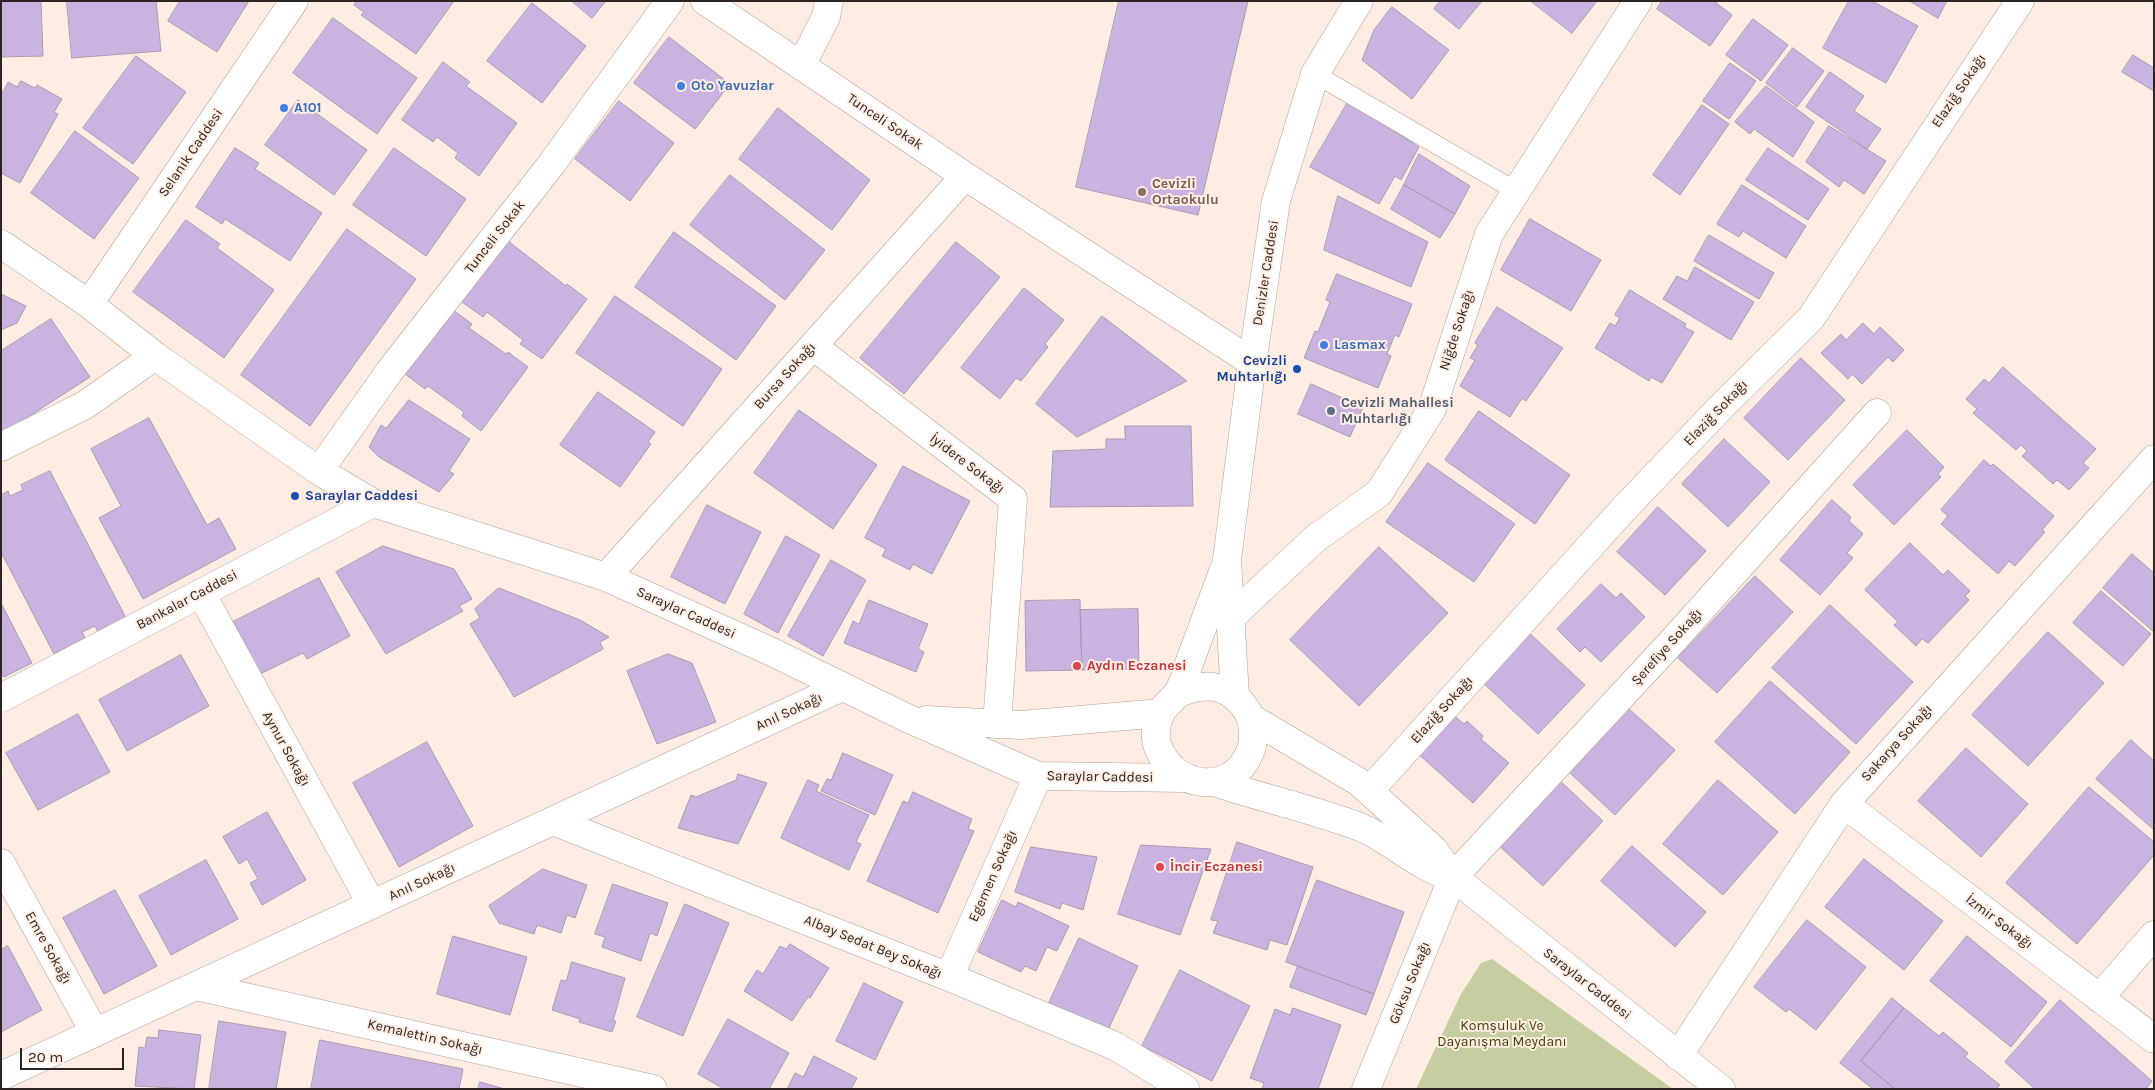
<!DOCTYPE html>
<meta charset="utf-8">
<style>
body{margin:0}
#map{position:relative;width:2155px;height:1090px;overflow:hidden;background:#ffede3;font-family:Karla,sans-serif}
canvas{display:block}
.frame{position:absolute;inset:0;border:2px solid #2d2521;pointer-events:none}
.scale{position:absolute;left:20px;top:1048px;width:104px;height:22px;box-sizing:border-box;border:2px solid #2d2521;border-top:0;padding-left:6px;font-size:15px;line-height:18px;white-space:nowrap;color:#2d2521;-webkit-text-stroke:4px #ffede3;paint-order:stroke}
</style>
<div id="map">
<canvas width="2155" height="1090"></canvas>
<div class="frame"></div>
<div class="scale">20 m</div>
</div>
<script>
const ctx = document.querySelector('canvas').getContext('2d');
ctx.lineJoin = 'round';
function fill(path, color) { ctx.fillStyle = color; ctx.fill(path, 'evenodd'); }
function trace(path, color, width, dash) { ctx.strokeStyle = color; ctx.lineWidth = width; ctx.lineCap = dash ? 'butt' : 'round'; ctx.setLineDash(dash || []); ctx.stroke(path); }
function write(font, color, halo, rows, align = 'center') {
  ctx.font = font + ' Karla,sans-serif'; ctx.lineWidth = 4; ctx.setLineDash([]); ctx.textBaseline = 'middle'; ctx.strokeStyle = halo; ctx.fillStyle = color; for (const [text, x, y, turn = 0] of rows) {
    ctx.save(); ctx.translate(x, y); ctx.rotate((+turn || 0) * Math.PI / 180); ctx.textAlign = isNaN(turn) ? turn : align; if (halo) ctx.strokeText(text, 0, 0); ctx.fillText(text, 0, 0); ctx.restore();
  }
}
fill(new Path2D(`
 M1492,959L1673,1089H1416L1461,994L1481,963Z`), '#c6cea1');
const building = new Path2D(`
 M1,1H41L43,56L1,57Z
 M67,1H156L161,51L72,58Z
 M180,1H249L217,52L168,21Z
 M357,1H454L416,54L361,15L364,12L354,5Z
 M572,1H606L592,18Z
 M1119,1H1248L1198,215L1076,187Z
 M1440,1H1482L1459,29L1434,9Z
 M1531,1H1597L1572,33Z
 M1662,1H1717L1716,3L1732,15L1710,46L1657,9Z
 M1849,1H1872L1918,26L1886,83L1823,48Z
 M1910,1H1947L1938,18Z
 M532,3L586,46L542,103L487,61Z
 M1392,7L1449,50L1412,99L1362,60L1374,30Z
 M333,18L417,78L377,134L293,73Z
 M1753,19L1788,45L1761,81L1726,55Z
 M669,37L730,84L695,129L634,83Z
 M1793,48L1824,71L1797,107L1766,83Z
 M2133,55L2154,68V91L2122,72Z
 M136,56L186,92L133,164L83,128Z
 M443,62L470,82L466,86L517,123L479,176L455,158L458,153L437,137L433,142L402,120Z
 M1730,63L1756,81L1729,119L1703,101Z
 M1830,72L1864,96L1854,111L1881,129L1867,149L1806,107Z
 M21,81L35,88L37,85L62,99L54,112L58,114L20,183L1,173V91L3,92L8,82L17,87Z
 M1766,86L1814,122L1793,157L1754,129L1750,134L1735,122Z
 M298,100L367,150L334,195L265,145Z
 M619,101L674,143L630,201L575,159Z
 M1348,102L1419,147L1401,180L1395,176L1379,204L1310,167Z
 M1702,105L1729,124L1680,195L1653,175Z
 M778,108L870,180L832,230L739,159Z
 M1829,126L1886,161L1864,194L1844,180L1839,187L1806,162Z
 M75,131L139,178L94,239L31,193Z
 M235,148L259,163L255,169L322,213L290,261L225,219L222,224L196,207Z
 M394,148L466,199L426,256L353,205Z
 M1768,148L1829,189L1808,220L1746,180Z
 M1419,154L1470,186L1455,214L1404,185Z
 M730,175L825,250L785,300L690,225Z
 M1404,185L1455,214L1440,238L1391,209Z
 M1742,185L1806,226L1786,258L1743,231L1739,237L1717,224Z
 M1338,196L1428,242L1411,287L1324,250Z
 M1530,219L1601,260L1571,311L1501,270Z
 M186,220L220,244L217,248L274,290L224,358L133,292Z
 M347,229L416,279L310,426L241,375Z
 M674,232L776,306L736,360L635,287Z
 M1709,235L1774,273L1759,299L1694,261Z
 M508,241L566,286L567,284L587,299L542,359L520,344L523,340L487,312L483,317L462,302Z
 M956,242L1000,277L904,394L860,358Z
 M1695,267L1754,302L1731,340L1663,299L1677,276L1687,281Z
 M1337,274L1412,304L1399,337L1395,335L1387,354L1391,356L1378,388L1304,358L1315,331L1318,332L1330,302L1326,300Z
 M1024,288L1064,320L1045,344L1048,347L1021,381L1016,378L1000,399L961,368Z
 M1630,290L1686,324L1684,327L1694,332L1662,383L1651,377L1649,381L1595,348L1610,323L1615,326L1620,318L1615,315Z
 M1,294L26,306L17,323L1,330Z
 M615,296L722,369L683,426L576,353Z
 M1497,307L1563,348L1526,401L1522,398L1510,417L1460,386L1475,360L1470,358L1478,345L1475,343Z
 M453,310L472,324L469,328L506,354L508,352L528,367L481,431L462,416L464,412L428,386L425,389L405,374Z
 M1102,316L1187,381L1077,437L1036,404Z
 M51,319L90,377L5,432L1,427V351Z
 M1863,323L1874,334L1880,327L1904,350L1893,362L1888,357L1862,384L1852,374L1848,379L1821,353L1841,334L1846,340Z
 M1801,358L1845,400L1788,460L1744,418Z
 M2003,367L2096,449L2083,463L2089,468L2069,490L2057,480L2053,484L2022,456L2027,451L2021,445L2016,450L1973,413L1977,409L1966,399L1984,379L1989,383Z
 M1311,384L1363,407L1350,437L1298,414Z
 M598,392L655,432L648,442L651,444L620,487L560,445Z
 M409,400L470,439L449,471L454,474L439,492L379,457L369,447L381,425L386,428Z
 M799,410L877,465L833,529L754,473Z
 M1479,411L1570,475L1535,524L1445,460Z
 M149,418L207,525L219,518L236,549L143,599L99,518L121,506L91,449Z
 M1125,426H1191L1193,506L1050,507L1053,451L1106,449V439H1125Z
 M1907,430L1944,467L1938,474L1941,477L1894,525L1853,485Z
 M1724,439L1770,482L1728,527L1682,484Z
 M1984,460L1991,466L1993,464L2054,516L2042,530L2045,532L2015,566L2009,561L1998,574L1941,524L1948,516L1941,510Z
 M1428,463L1515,524L1474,582L1386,522Z
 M903,466L970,501L932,574L913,564L910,570L882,556L886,549L865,538Z
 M50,471L126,618L98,632L95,626L82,632L85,638L54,654L1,552V495L8,491L10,496L23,490L21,485Z
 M1832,500L1851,517L1849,521L1863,534L1847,553L1853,558L1820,595L1780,560Z
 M707,505L761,532L725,604L671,577Z
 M1658,507L1706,551L1665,595L1617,552Z
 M786,536L820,555L778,633L744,614Z
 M1910,543L1943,575L1948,570L1970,591L1965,596L1969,600L1928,643L1922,639L1916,646L1894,625L1898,622L1865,590Z
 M383,546L454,569L472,599L459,606L463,611L386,654L336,572Z
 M1379,547L1448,613L1359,706L1290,640Z
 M2132,554L2154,573V632L2103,588Z
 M831,560L866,580L823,656L788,636Z
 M1755,576L1793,612L1717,693L1678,658Z
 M319,578L350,636L307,659L303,653L260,674L233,622Z
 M1601,584L1616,598L1621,593L1645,617L1601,662L1585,647L1580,652L1557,629Z
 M499,588L580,620L609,637L600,642L603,649L514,697L470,624L480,618L475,609Z
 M2101,591L2151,634L2123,666L2073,623Z
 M869,600L928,624L918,649L924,652L916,672L844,643L853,621L859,624Z
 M1080,600L1082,670L1026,671L1025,601Z
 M1,603L32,663L4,677L1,673Z
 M1830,605L1913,682L1856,744L1772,668Z
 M1138,609L1139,669L1082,670L1080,610Z
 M1526,630L1585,685L1538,734L1480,680Z
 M2048,632L2104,683L2028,766L1972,715Z
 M668,654L692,663L716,722L657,744L627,671Z
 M181,655L209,706L127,751L99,700Z
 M1770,681L1850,752L1795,814L1715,742Z
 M1629,709L1675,750L1615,815L1570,773Z
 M1450,712L1464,724L1467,721L1483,736L1481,739L1509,763L1473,803L1415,751Z
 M78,714L110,772L38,810L6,753Z
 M2131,740L2154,761V830L2096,779Z
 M427,742L473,826L399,867L353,783Z
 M1966,748L2028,804L1981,857L1918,801Z
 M843,753L893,775L875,815L821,791L827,779L831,780Z
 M738,774L767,783L738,844L678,828L691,795L696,797L736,780Z
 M1557,778L1603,821L1543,886L1496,843Z
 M808,780L819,785L816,791L869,815L856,842L861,844L849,870L781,838Z
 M1718,780L1778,832L1723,895L1663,844Z
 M2089,787L2154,842V855L2077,944L2006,883Z
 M913,792L972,819L968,829L974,831L938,913L867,881L903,801L908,803Z
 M267,812L306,880L262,905L250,883L258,879L247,859L239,864L223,837Z
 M1237,842L1313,867L1287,945L1270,940L1267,950L1213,933L1218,921L1211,920Z
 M1141,845L1211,849L1180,935L1118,914Z
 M1632,846L1706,912L1675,947L1601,881Z
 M1031,847L1097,857L1083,910L1062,903L1060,909L1015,892Z
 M1864,859L1943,921L1904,970L1825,907Z
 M206,860L238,919L171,955L139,896Z
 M543,869L587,885L575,918L567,915L561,933L537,925L534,934L499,923L489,906Z
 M1317,880L1404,912L1374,994L1286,962Z
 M613,884L668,903L657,936L650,933L641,961L602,947L605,937L595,934Z
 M115,890L157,966L104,994L63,918Z
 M1002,900L1016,907L1018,902L1069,926L1057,951L1047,947L1036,971L1025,966L1021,972L978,952Z
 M685,904L729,923L683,1036L637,1017Z
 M1807,920L1866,967L1816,1030L1789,1009L1786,1012L1754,987Z
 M453,936L527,957L510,1015L437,994Z
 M1967,936L2047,1002L2011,1047L1930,981Z
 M1079,938L1138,966L1108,1030L1049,1003Z
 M790,944L829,968L810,998L808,997L792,1021L744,991L757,970L763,974L780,946L786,949Z
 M8,946L42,1010L1,1032V950Z
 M572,962L625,978L613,1021H616L612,1032L579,1022L580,1019L552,1010L561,980L566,981Z
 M1298,966L1374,994L1366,1015L1290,987Z
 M1180,970L1250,1006L1212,1081L1142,1046Z
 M864,983L903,1002L875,1060L836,1041Z
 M1892,998L1904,1008L1861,1061L1895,1089H1873L1840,1063Z
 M2060,1000L2152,1081L2146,1089H2035L2005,1062Z
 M1293,1008L1341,1025L1318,1089H1262L1264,1083L1250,1078L1275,1009L1290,1015Z
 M1904,1008L1939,1036L1943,1032L1968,1053L1965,1057L2000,1085L1996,1089H1895L1861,1061Z
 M728,1019L789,1053L769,1089H724L698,1074Z
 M219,1021L286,1032L276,1089H209Z
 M159,1030L201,1035L194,1089L135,1086L139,1047L145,1048L147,1037L158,1038Z
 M320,1040L463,1069L459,1089H311Z
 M814,1056L857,1078L851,1089H787L795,1073L803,1077Z
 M480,1082L505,1089H478Z`);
fill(building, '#cbb3e1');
trace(building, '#a69caf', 1);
const service = new Path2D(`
 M1315,74L1516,191`);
const minor = new Path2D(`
 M705,1L965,176L1252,362
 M801,66L826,17L829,1
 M813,346L1013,499L997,724
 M1,447L85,405L155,356
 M319,471L389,372L550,166L670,1
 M606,577L965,176
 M201,593L372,905
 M1230,618L1316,538L1379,493L1432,409L1489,234L1638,1
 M1369,791L1621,512L1720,408L1811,318L2020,1
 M1844,804L2154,1039
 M553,821L949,977L1115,1046L1185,1089
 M1,863L95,1033
 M949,977L1038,776
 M196,986L653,1089
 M2099,998L2154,935
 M1678,1056L1844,804L2154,459
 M1,1076L842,687
 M1366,1089L1453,877L1669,645L1877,413`);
const tertiary = new Path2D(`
 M1,244L89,304L155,356L319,471L373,503L606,577L772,652L907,718L1038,776L1185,778
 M89,304L294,1
 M1224,569C1213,599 1202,628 1191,658C1187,669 1184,684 1177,694C1172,701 1164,705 1160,714C1156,723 1154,737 1158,747C1174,789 1232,797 1250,752C1255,741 1253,729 1251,718
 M1177,694C1209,679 1235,686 1251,718L1359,782L1434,850L1453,877L1721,1089
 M1235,696L1227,560L1251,371L1276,201L1315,74L1359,1
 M1,698L373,503
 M926,720L1021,725L1161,713
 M1214,782C1262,798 1312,809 1360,827C1390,839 1416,866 1447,875`);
trace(service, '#b39f94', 19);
trace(minor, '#b39f94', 29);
trace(tertiary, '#b39f94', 29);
trace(service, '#fff', 18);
trace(minor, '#fff', 28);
trace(tertiary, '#fff', 28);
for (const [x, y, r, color] of [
 [681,86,5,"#3f7fe0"],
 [284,108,5,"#3f7fe0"],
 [1142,192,5,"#8d6e63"],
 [1324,345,5,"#3f7fe0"],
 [1297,369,5,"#1a4fb4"],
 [1331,411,5,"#5c6f8a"],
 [295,496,5,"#1a4fb4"],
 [1077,666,5,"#e0444e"],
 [1160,867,5,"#e0444e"]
]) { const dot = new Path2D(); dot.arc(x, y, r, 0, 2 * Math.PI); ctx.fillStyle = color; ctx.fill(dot); trace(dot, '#ffede3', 2); }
write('bold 14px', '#366cbe', '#ffede3', [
 ["Oto Yavuzlar",691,86],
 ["A101",294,108],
 ["Lasmax",1334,345]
], 'left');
write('14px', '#2d2521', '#ffede3', [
 ["Elaziğ Sokağı",1959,91,-56],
 ["Tunceli Sokak",885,122,34],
 ["Selanik Caddesi",191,153,-56],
 ["Tunceli Sokak",495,237,-52],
 ["Denizler Caddesi",1266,273,-81],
 ["Niğde Sokağı",1457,330,-72],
 ["Bursa Sokağı",785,376,-48],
 ["Elaziğ Sokağı",1716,413,-46],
 ["İyidere Sokağı",967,464,37],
 ["Bankalar Caddesi",187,600,-28],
 ["Saraylar Caddesi",686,613,24],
 ["Şerefiye Sokağı",1667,647,-48],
 ["Elaziğ Sokağı",1442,710,-48],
 ["Anıl Sokağı",789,712,-25],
 ["Sakarya Sokağı",1897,743,-48],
 ["Aynur Sokağı",286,749,61],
 ["Saraylar Caddesi",1100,777,1],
 ["Egemen Sokağı",993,876,-66],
 ["Anıl Sokağı",422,882,-25],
 ["İzmir Sokağı",1999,922,37],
 ["Albay Sedat Bey Sokağı",873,947,22],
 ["Emre Sokağı",48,948,61],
 ["Göksu Sokağı",1410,983,-68],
 ["Saraylar Caddesi",1587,984,38],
 ["Kemalettin Sokağı",425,1037,13]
]);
write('bold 14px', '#785e54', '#ffede3', [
 ["Cevizli",1152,184],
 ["Ortaokulu",1152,200]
], 'left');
write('bold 14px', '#164399', '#ffede3', [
 ["Cevizli",1287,361],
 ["Muhtarlığı",1287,377],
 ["Saraylar Caddesi",305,496,"left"]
], 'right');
write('bold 14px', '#4e5e75', '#ffede3', [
 ["Cevizli Mahallesi",1341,403],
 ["Muhtarlığı",1341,419]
], 'left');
write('bold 14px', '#be3a42', '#ffede3', [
 ["Aydın Eczanesi",1087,666],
 ["İncir Eczanesi",1170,867]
], 'left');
write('14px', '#3d4407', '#ffede3', [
 ["Komşuluk Ve",1502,1026],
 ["Dayanışma Meydanı",1502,1042]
]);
</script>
